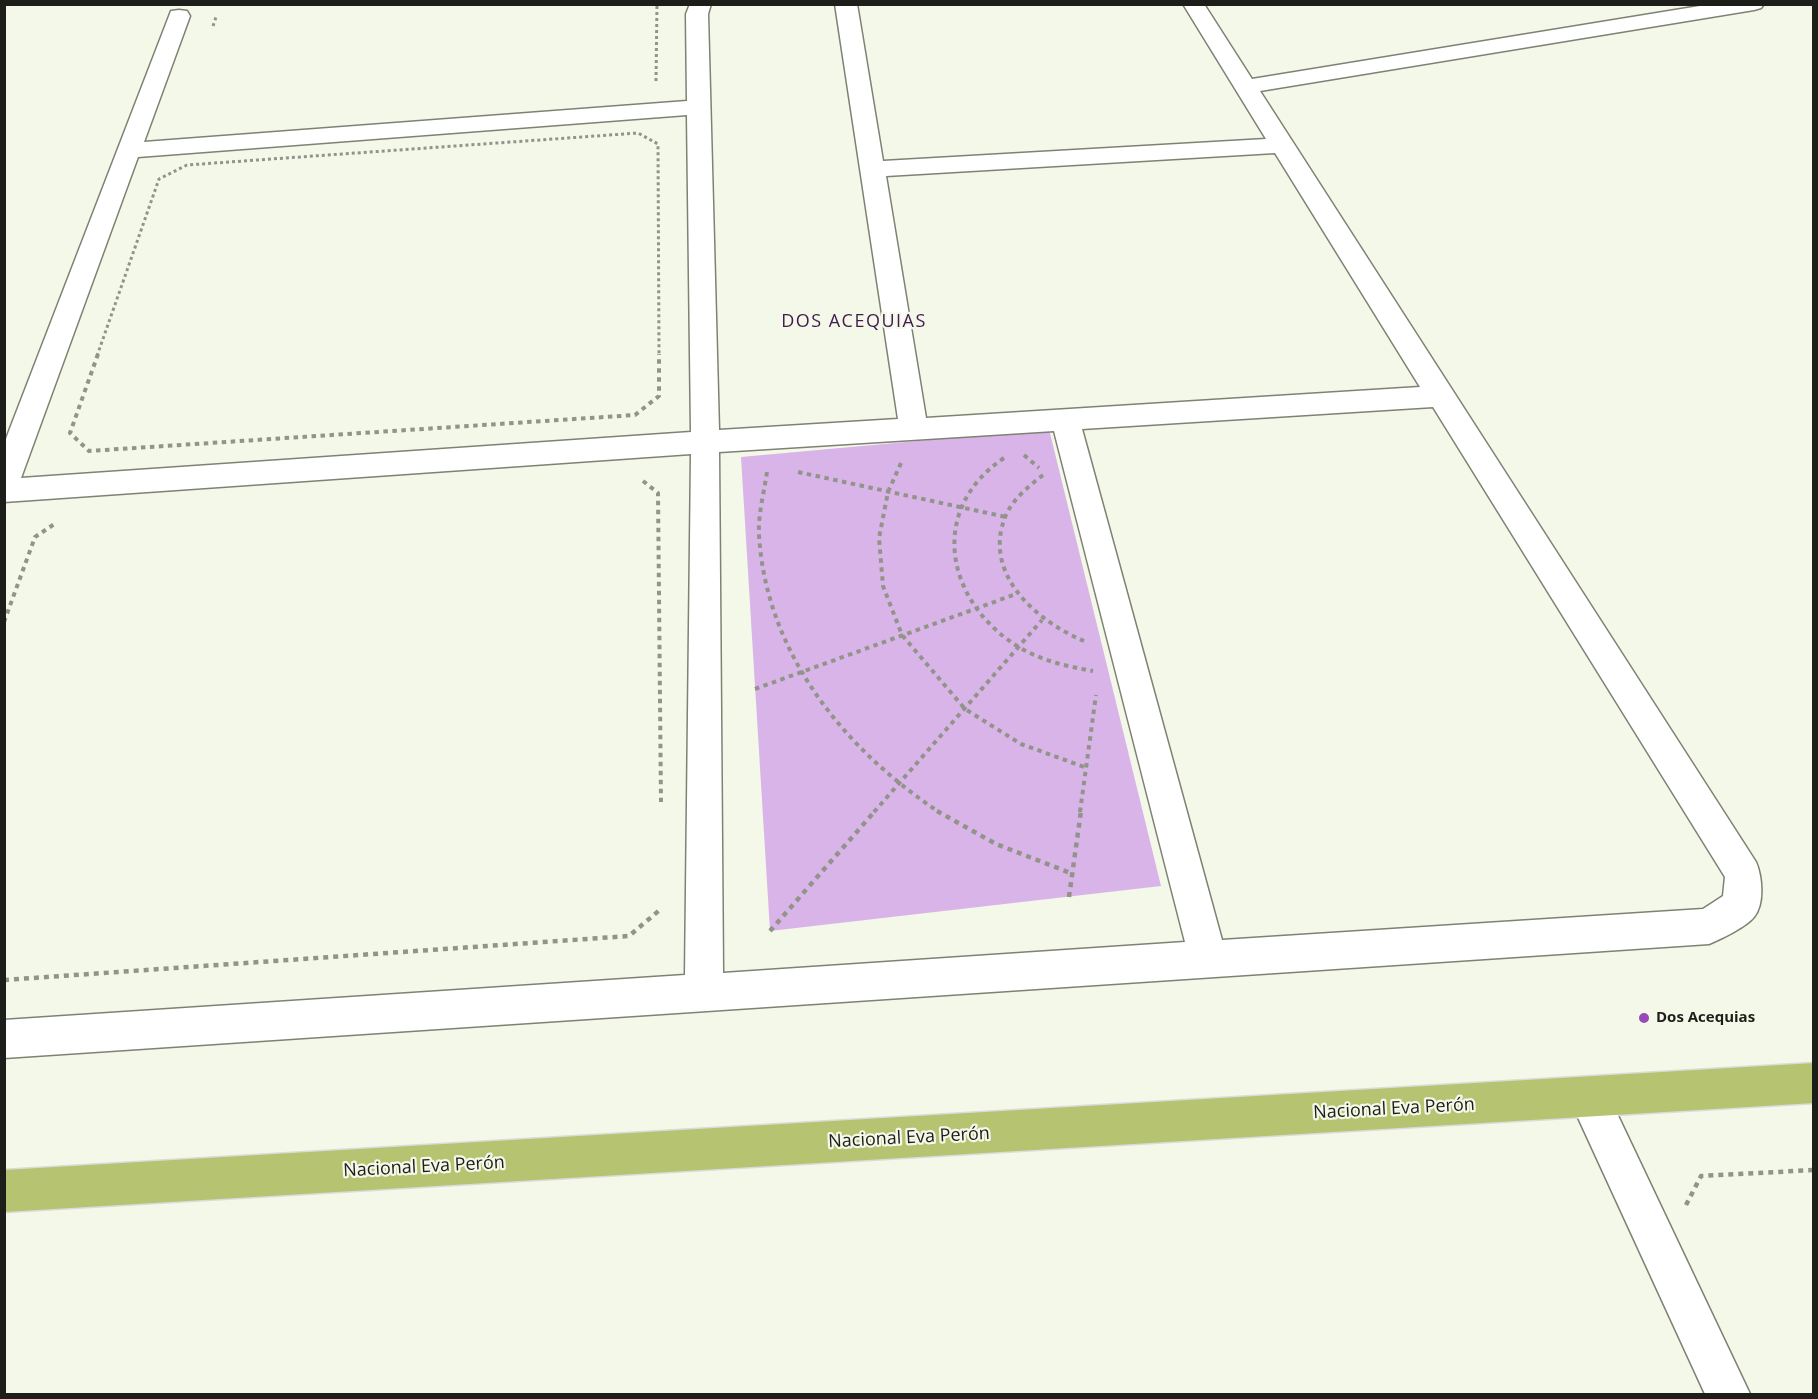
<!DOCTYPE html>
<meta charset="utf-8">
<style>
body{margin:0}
#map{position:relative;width:1818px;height:1399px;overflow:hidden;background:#f4f8e8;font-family:"Open Sans",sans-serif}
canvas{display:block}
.frame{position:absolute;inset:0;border:6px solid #1d1e19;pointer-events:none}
</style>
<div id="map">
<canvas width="1818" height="1399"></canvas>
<div class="frame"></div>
</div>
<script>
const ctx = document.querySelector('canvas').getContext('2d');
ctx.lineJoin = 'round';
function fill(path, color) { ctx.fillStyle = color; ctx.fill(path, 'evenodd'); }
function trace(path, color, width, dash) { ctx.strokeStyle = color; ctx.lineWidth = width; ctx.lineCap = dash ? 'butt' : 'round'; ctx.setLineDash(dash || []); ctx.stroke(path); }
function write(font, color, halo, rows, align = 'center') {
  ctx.font = font + ' "Open Sans",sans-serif'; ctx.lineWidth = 4.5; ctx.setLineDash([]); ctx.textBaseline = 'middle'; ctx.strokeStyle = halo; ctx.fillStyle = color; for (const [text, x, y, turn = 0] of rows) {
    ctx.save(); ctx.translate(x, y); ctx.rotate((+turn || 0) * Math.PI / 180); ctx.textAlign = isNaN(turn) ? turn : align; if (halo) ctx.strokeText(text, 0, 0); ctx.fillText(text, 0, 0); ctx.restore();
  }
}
fill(new Path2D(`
 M1049,429L1161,886L770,931L741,457Z`), '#d9b4e9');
const minor = new Path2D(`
 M690,4H711L708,14L719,430L898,419L835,4H857L883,161L1266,139L1183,4H1204L1252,79L1712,4H1764L1761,8L1754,10L1260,91L1756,862C1762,876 1765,904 1754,917C1746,927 1721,939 1709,944L4,1058V1020L685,975L691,454L4,502V444L171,11L179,10L187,11L190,16L144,142L687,101L686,14ZM687,115L691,432L21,478L138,157ZM1275,153L1420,387L926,418L886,176ZM1433,407L1725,877L1723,896L1703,909L1222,940L1082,429ZM1054,431L1185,942L723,973L719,452Z
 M1589,1078L1603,1084L1750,1394H1705L1569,1098L1575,1084Z`);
const major = new Path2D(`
 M1814,1063V1103L4,1212V1170Z`);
trace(minor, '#7e8273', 3);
trace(major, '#dbdbda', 3);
trace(new Path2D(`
 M213,26L216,17
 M656,81L657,4
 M97,356L159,179L187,165L638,133L658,144L659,356`), '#929489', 3, [3, 3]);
trace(new Path2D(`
 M98,354L70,433L89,451L635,415L659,396V354
 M1024,455L1039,468
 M1004,458C931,507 943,594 1011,642C1035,659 1064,666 1093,671
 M901,463L888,492L879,538L883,586L902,635L965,709L1021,744L1087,768
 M767,472C764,493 758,514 759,535C766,653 844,749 939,812
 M798,472L1006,517
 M1043,475C1029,486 1013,499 1006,515C981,573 1036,621 1084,641
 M643,481L658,493L661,802
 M4,622L35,537L56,523
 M755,689L1016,594
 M874,812L1042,620
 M1080,812L1096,695`), '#929489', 4, [4.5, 4.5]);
trace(new Path2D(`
 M937,811L996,844L1073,874
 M1069,897L1081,811
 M770,931L875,811
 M4,980L629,936L662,908
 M1686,1205L1701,1176L1814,1170`), '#929489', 4.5, [5, 5]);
fill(minor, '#fff');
fill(major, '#b6c371');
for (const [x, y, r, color] of [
 [1644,1018,6,"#9948b8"]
]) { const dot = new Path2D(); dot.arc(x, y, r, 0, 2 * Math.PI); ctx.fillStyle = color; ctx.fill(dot); trace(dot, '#f4f8e8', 2); }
write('bold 15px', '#1d1e19', '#f4f8e8', [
 ["Dos Acequias",1656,1018]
], 'left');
ctx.letterSpacing = '1.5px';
write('18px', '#411a4f', '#f4f8e8', [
 ["DOS ACEQUIAS",854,322]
]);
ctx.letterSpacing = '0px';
write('18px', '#1d1e19', '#f4f8e8', [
 ["Nacional Eva Perón",1394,1109,-3],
 ["Nacional Eva Perón",909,1138,-3],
 ["Nacional Eva Perón",424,1167,-3]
]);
</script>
